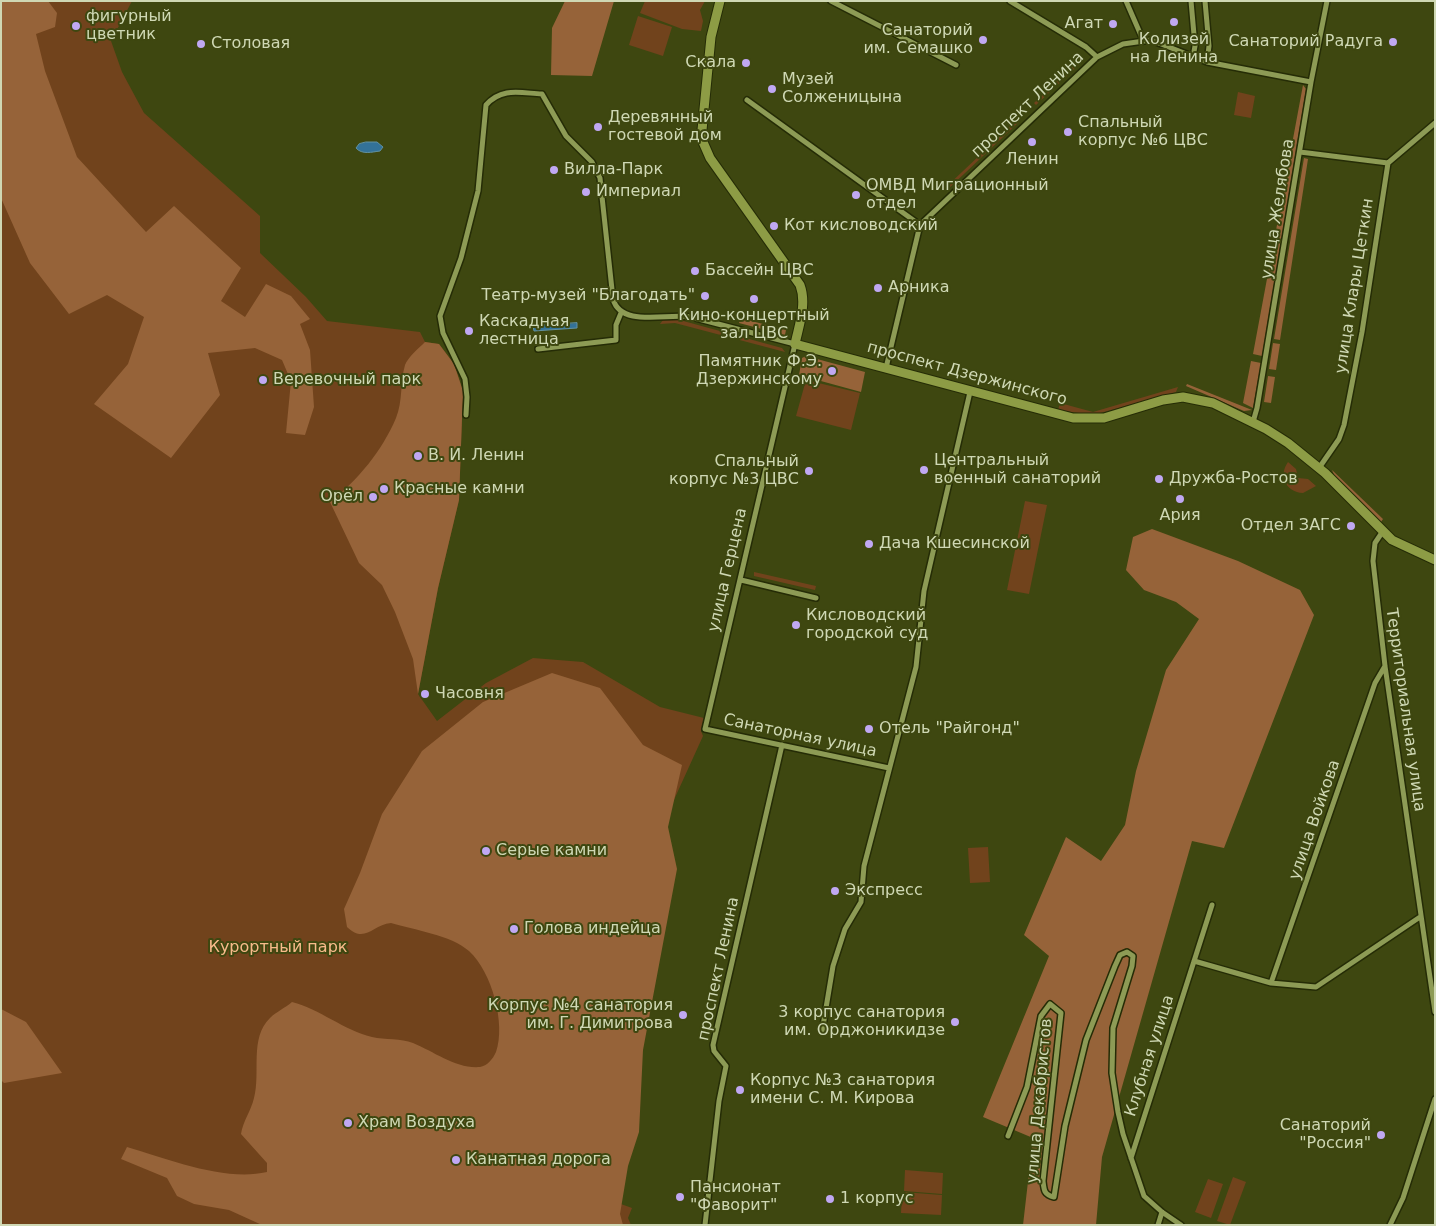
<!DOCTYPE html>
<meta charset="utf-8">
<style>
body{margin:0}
#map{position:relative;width:1436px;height:1226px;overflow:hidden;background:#3e4710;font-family:"DejaVu Sans",sans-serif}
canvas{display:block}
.frame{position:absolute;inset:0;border:2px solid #cfd8b4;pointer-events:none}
</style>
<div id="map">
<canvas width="1436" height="1226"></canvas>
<div class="frame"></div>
</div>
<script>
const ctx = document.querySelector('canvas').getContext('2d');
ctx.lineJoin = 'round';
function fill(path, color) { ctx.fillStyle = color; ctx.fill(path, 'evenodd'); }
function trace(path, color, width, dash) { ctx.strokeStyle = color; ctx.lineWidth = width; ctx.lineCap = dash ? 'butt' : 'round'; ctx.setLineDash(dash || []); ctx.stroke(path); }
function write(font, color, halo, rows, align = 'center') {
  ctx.font = font + ' "DejaVu Sans",sans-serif'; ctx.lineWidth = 4; ctx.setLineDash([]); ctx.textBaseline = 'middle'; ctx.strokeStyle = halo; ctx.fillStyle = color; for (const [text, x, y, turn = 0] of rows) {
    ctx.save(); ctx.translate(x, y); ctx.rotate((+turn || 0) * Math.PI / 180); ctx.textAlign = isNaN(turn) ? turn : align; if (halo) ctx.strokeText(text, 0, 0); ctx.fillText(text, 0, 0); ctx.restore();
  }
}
fill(new Path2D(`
 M1,1H132L111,41L122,72L144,113L260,216V253L306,297L327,321L420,332L425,342L439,344L454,364L463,391L459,500L438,588L418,694L437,721L486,683L533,658L583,662L660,707L704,718L701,731L703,736L653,846L607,1199L632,1208L628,1218L631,1225H1Z
 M645,1H705L700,10L703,21L701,31L682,29L640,13Z
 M638,16L672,27L663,56L629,45Z
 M1078,61L1080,64L1036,105L1034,103Z
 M1238,92L1255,96L1251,118L1234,115Z
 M1017,120L1019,122L946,191L944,189Z
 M676,319L782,348L785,352L675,323L660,324L663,320Z
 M806,380L860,393L851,430L796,416Z
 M1178,387L1176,392L1093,415L1058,410L1060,403L1093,412Z
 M1288,462L1296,469L1298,478L1308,479L1316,486L1303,493C1286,492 1278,476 1288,462Z
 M1025,501L1047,505L1029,594L1007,590Z
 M754,572L816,586L815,590L754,576Z
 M988,847L990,882L970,883L968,848Z
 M905,1170L943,1173L942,1194L904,1191Z
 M1233,1177L1246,1182L1230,1225L1217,1221Z
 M1208,1179L1223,1184L1211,1218L1195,1212Z
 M902,1192L942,1195L941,1215L901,1213Z`), '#71431c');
fill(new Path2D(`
 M1,1H48L57,13L55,27L36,34L45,71L77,157L146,232L174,206L241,268L221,301L245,317L266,284L291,296L310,319L300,324L310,350L314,407L305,435L286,433L291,381L282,360L255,348L208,353L220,395L171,458L94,404L128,364L144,317L107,295L69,314L30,263L1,198Z
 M565,1H614L592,76L551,75L552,28Z
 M1303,85L1306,89L1262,356L1253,354Z
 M1304,158L1308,159L1280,340L1274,339Z
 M740,318L786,330L785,335L739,323Z
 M425,342L439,344L454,364L463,391L459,500L438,588L418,694L413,659L395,612L382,585L359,563L330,502C358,480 382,451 396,418C403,401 400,382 405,365C408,357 419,348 425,342Z
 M1273,343L1280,344L1276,370L1269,369Z
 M806,356L865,372L861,392L799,375L802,358Z
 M1251,361L1261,363L1253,408L1243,403Z
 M1268,376L1275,377L1271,403L1264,402Z
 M1187,384L1252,410L1244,411L1186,386Z
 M1332,470L1383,519L1381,522L1335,477Z
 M1152,529L1238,561L1300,590L1314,615L1224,848L1192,841L1102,1157L1096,1225H1023L1033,1138L983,1117L1049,956L1024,935L1066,837L1101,861L1125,825L1136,771L1166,670L1199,619L1176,602L1144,590L1126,570L1133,537Z
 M552,673L600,688L643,745L682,765L668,827L677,869L643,1050L639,1132L628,1166L620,1214L623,1225H262L229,1210L194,1204L177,1196L167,1178L121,1159L127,1147C168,1159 225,1182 267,1172V1163L241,1134C243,1121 251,1111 254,1098C261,1073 249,1038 270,1018C276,1012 285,1008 292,1002C320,1009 343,1030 372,1037C385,1040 401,1038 413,1043C435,1052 456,1069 480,1067C487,1066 493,1059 496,1052C506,1024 492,972 469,951C451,935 414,930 391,923C372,925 365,944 347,927L344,909L360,873L382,814L422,751L483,702Z
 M1,1009L26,1022L62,1073L4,1083L1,1080Z`), '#966339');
const water = new Path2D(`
 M366,142H377L383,147L380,151C372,152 362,155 356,148L359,144Z
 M577,323V328L534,331L533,326Z`);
fill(water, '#337298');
trace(water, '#6291a0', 1);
const minor = new Path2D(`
 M831,1L956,65
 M1010,1L1086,47L1097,57
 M1126,1L1143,40
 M1191,1L1195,46L1193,57
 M1205,1L1209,46L1207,62
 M747,100L920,225
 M1300,152L1388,163
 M538,349L616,340V325L621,313
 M886,368L920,225L1097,57L1123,44L1151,40L1207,62L1311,82
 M466,415L467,397L465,379L443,333L440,316L461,258L478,191L486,105C502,87 520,93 542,94L566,136L592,162L600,178L613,299C621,328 667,313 691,317L795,344L705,729L889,768
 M1253,422L1257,408L1311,82L1327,1
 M1319,468L1339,439L1344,425L1362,332L1388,163L1435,123
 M1383,531L1375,543L1373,561L1385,666L1435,1012
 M741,580L816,598
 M1194,961L1271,983L1316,987L1420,917
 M1271,983L1375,683L1385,666
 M822,1032L833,966L845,929L861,902L864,866L916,667L924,591L970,392
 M1008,1136L1027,1087L1041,1016L1050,1004L1061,1013L1043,1181C1044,1190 1044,1195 1054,1197L1065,1126L1086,1040L1115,966L1120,955L1127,952L1133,956L1132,966L1113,1028L1112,1073L1118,1112L1123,1134L1144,1196L1162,1212L1181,1225
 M1131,1158L1212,905
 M705,1225L719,1101L726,1066L714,1051L713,1045L782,745
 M1158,1225L1162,1212
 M1390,1225L1403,1198L1435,1099`);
const secondary = new Path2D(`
 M720,1L711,37L702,130L703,142L710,158L800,285C807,304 799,325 795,344L1073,418H1104L1163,400L1183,397L1213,403L1266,429L1288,443L1325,473L1392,540L1435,560`);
trace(minor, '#252c06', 8);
trace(secondary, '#252c06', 11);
trace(minor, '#8d9b55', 5);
trace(secondary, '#8d9c45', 9);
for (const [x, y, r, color] of [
 [1174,22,5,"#c0a8f3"],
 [1113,24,5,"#c0a8f3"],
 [76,26,5,"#c0a8f3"],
 [983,40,5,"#c0a8f3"],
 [1393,42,5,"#c0a8f3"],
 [201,44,5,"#c0a8f3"],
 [746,63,5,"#c0a8f3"],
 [772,89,5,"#c0a8f3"],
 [598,127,5,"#c0a8f3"],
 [1068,132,5,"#c0a8f3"],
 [1032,142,5,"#c0a8f3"],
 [554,170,5,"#c0a8f3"],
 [586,192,5,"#c0a8f3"],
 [856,195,5,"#c0a8f3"],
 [774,226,5,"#c0a8f3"],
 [695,271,5,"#c0a8f3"],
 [878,288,5,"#c0a8f3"],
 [705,296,5,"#c0a8f3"],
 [754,299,5,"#c0a8f3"],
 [469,331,5,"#c0a8f3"],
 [832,371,5,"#c0a8f3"],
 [263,380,5,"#c0a8f3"],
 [418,456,5,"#c0a8f3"],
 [924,470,5,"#c0a8f3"],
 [809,471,5,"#c0a8f3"],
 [1159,479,5,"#c0a8f3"],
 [384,489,5,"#c0a8f3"],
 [373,497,5,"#c0a8f3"],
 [1180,499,5,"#c0a8f3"],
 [1351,526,5,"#c0a8f3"],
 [869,544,5,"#c0a8f3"],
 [796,625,5,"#c0a8f3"],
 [425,694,5,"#c0a8f3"],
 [869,729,5,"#c0a8f3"],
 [486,851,5,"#c0a8f3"],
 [835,891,5,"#c0a8f3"],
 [514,929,5,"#c0a8f3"],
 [683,1015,5,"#c0a8f3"],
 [955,1022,5,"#c0a8f3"],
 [740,1090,5,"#c0a8f3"],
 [348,1123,5,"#c0a8f3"],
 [1381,1135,5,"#c0a8f3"],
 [456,1160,5,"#c0a8f3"],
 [680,1197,5,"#c0a8f3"],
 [830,1199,5,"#c0a8f3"]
]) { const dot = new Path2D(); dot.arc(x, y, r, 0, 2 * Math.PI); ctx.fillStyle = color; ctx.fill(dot); trace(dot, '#3e4710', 2); }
write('16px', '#cfd8b4', '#3e4710', [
 ["фигурный",86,17],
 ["цветник",86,35],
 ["Агат",1103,24,"right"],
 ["Санаторий",973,31,"right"],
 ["им. Семашко",973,49,"right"],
 ["Колизей",1174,40,"center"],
 ["на Ленина",1174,58,"center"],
 ["Cанаторий Радуга",1383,42,"right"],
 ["Столовая",211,44],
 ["Скала",736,63,"right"],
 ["Музей",782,80],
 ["Солженицына",782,98],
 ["Деревянный",608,118],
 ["гостевой дом",608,136],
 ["Спальный",1078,123],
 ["корпус №6 ЦВС",1078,141],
 ["Ленин",1032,160,"center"],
 ["Вилла-Парк",564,170],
 ["ОМВД Миграционный",866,186],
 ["отдел",866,204],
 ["Империал",596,192],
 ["Кот кисловодский",784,226],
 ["Бассейн ЦВС",705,271],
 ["Арника",888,288],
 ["Театр-музей \"Благодать\"",695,296,"right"],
 ["Кино-концертный",754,316,"center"],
 ["зал ЦВС",754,334,"center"],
 ["Каскадная",479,322],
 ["лестница",479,340],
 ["Памятник Ф.Э.",822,362,"right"],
 ["Дзержинскому",822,380,"right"],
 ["Веревочный парк",273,380],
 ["В. И. Ленин",428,456],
 ["Центральный",934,461],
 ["военный санаторий",934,479],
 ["Спальный",799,462,"right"],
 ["корпус №3 ЦВС",799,480,"right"],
 ["Дружба-Ростов",1169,479],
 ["Красные камни",394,489],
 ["Орёл",363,497,"right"],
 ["Ария",1180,516,"center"],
 ["Отдел ЗАГС",1341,526,"right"],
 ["Дача Кшесинской",879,544],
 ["Кисловодский",806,616],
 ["городской суд",806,634],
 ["Часовня",435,694],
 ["Отель \"Райгонд\"",879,729],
 ["Серые камни",496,851],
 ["Экспресс",845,891],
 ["Голова индейца",524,929],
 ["Корпус №4 санатория",673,1006,"right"],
 ["им. Г. Димитрова",673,1024,"right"],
 ["3 корпус санатория",945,1013,"right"],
 ["им. Орджоникидзе",945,1031,"right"],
 ["Корпус №3 санатория",750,1081],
 ["имени С. М. Кирова",750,1099],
 ["Храм Воздуха",358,1123],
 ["Санаторий",1371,1126,"right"],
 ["\"Россия\"",1371,1144,"right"],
 ["Канатная дорога",466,1160],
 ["Пансионат",690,1188],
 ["\"Фаворит\"",690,1206],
 ["1 корпус",840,1199]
], 'left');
write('16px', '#cfd8b4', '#3e4710', [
 ["проспект Ленина",1028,105,-43],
 ["улица Желябова",1278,209,-81],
 ["улица Клары Цеткин",1355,286,-81],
 ["проспект Дзержинского",967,374,15],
 ["улица Герцена",728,570,-77],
 ["Территориальная улица",1405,710,82],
 ["Санаторная улица",800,736,12],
 ["улица Войкова",1315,820,-71],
 ["проспект Ленина",719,969,-78],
 ["Клубная улица",1150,1056,-72],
 ["улица Декабристов",1040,1101,-85]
]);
write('16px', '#f8ba8b', '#3e4710', [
 ["Курортный парк",278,948]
]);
</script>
